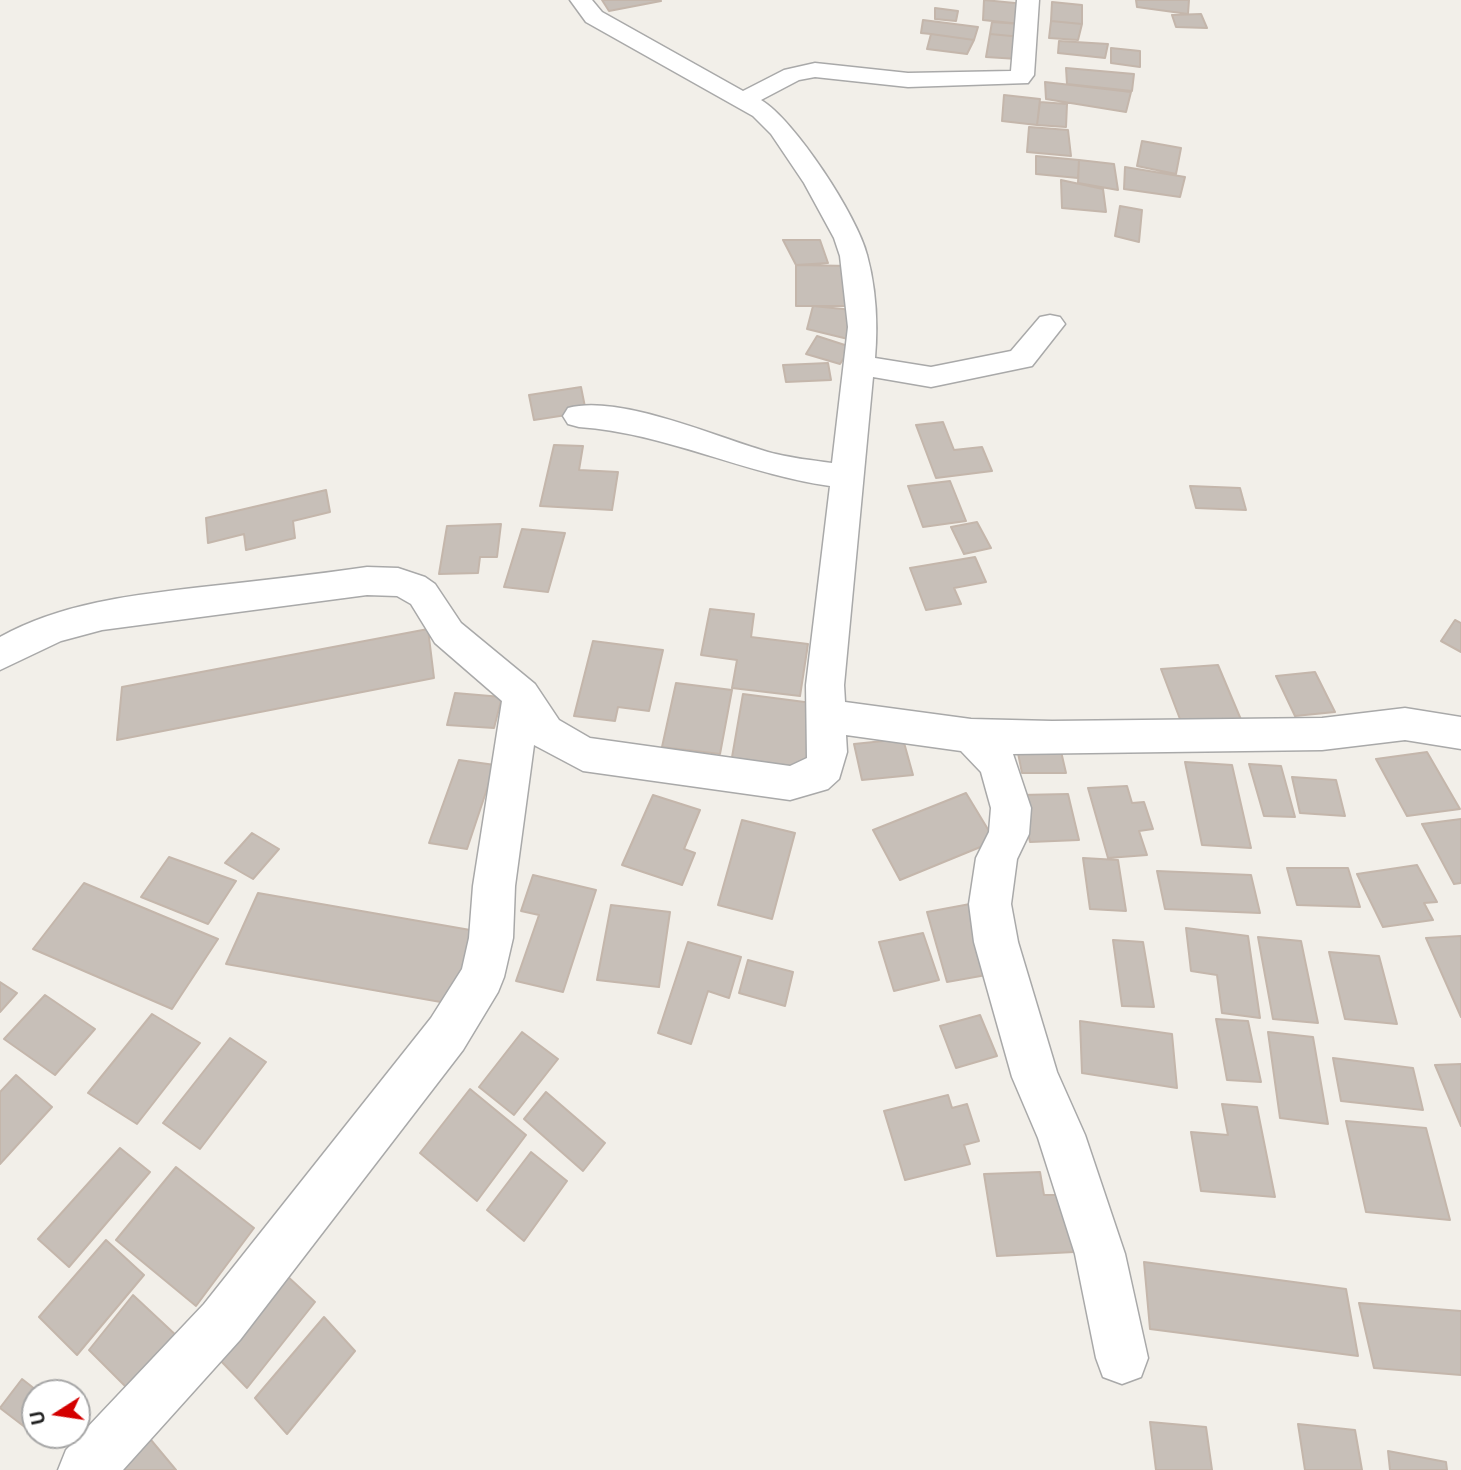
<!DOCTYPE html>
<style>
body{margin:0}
#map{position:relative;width:1461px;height:1470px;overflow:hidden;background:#f2efe9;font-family:"Public Sans",sans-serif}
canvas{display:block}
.north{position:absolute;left:21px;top:1379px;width:70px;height:70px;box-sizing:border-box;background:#fff;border:2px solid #a7a7a7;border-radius:50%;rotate:258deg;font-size:19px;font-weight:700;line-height:28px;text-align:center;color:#222}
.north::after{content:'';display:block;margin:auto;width:24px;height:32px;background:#d40000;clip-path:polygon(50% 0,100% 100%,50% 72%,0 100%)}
</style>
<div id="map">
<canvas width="1461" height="1470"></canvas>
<div class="north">U</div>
</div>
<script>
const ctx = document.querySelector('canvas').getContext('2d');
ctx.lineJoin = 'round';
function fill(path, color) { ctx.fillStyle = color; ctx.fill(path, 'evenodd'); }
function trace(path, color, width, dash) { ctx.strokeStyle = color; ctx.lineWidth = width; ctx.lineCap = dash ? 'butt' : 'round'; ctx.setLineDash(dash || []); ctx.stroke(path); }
const building = new Path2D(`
 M602,0H660L661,1L609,11Z
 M984,0L1025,4L1021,24L983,20Z
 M1136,0H1189L1188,14L1137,7Z
 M1052,2L1082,5V24L1051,21Z
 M935,8L958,11L956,21L935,19Z
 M1201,14L1207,28L1176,27L1172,15Z
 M923,20L978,27L974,40L931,34L921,33Z
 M1051,21L1082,24L1078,40L1049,38Z
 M992,22L1021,24L1022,37L990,34Z
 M931,34L974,40L967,54L927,49Z
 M990,34L1022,37L1018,59L986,57Z
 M1059,41L1108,44L1105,58L1058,53Z
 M1111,48L1140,51V67L1111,63Z
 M1066,68L1134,74L1132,91L1067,84Z
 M1045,82L1131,92L1126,112L1046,99Z
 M1004,95L1040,99L1037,125L1002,121Z
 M1040,102L1067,104L1066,127L1037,125Z
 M1029,127L1068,130L1071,156L1027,152Z
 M1142,141L1181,148L1176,174L1137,166Z
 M1036,156L1079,160L1078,178L1036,174Z
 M1079,160L1114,164L1118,190L1078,183Z
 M1125,167L1185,177L1180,197L1124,189Z
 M1061,180L1103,189L1106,212L1062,208Z
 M1120,206L1142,210L1139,242L1115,236Z
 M783,240H820L828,263L796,265Z
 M796,265L849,266L855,306H796Z
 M813,306L853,310L848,339L807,329Z
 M817,336L851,347L840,364L806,354Z
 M828,363L831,380L786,382L783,365Z
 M581,387L586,412L534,420L529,395Z
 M943,422L954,450L982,447L992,471L936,478L916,425Z
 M554,445L583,446L579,470L618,472L612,510L540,506Z
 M950,481L966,521L923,527L908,486Z
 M1190,486L1240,488L1246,510L1196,508Z
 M326,490L330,512L293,521L295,538L246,550L244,534L208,543L206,518Z
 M977,522L991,548L964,554L951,527Z
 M501,524L497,557H480L478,573L439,574L447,526Z
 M522,529L565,533L548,592L504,587Z
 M975,557L986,582L954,588L961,604L926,610L910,568Z
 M710,609L754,614L751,637L808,644L800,696L732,688L737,660L701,655Z
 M1455,620L1461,623V652L1441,641Z
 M428,629L434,678L117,740L122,687Z
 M593,641L663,650L649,711L618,707L615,721L574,716Z
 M1218,665L1242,722L1183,727L1161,669Z
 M1315,672L1335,712L1295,716L1276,676Z
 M676,683L732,690L720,754L662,747Z
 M455,693L502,697L494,728L447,725Z
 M743,694L820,704L811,774L731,763Z
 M903,739L913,775L862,780L854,744Z
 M1060,747L1066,773H1022L1017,748Z
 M1427,752L1460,809L1407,816L1376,759Z
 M459,760L495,765L467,849L429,843Z
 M1185,762L1232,765L1251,848L1202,845Z
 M1249,764L1281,766L1295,817L1264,816Z
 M1292,777L1336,780L1345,816L1300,813Z
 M1127,786L1132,803L1144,802L1153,829L1139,831L1147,855L1108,858L1088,788Z
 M966,793L995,841L900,880L873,830Z
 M1068,794L1079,840L1030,842L1020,795Z
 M653,795L700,810L684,849L695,853L682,885L622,865Z
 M1461,819V883L1454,884L1422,824Z
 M742,820L795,833L772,919L718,905Z
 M252,833L279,849L253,879L225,863Z
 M169,857L236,881L208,924L141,897Z
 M1083,858L1118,860L1126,911L1090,909Z
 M1417,865L1437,902L1424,903L1433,920L1383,927L1357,874Z
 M1287,868H1348L1360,907L1297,905Z
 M1157,871L1251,875L1260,913L1165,909Z
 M533,875L596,890L563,992L516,981L539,915L521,911Z
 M84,883L218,939L172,1009L33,949Z
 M258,893L476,931L452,1004L226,964Z
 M970,904L992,974L947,982L927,912Z
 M611,905L670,912L659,987L597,980Z
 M1186,928L1248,936L1260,1018L1222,1013L1217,975L1191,971Z
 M923,933L939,980L894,991L879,942Z
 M1461,936V1017L1426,938Z
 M1258,937L1301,941L1318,1023L1273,1019Z
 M1113,940L1143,942L1154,1007L1122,1006Z
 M688,942L741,957L729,998L708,991L691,1044L658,1033Z
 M1329,952L1379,956L1397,1024L1345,1019Z
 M748,960L793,972L785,1006L739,993Z
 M0,982L17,993L0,1012Z
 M45,995L95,1029L55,1075L4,1039Z
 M152,1014L200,1043L137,1124L88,1093Z
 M980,1015L997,1056L956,1068L940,1026Z
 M1216,1019L1248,1021L1261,1082L1227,1080Z
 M1080,1021L1172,1034L1177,1088L1082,1073Z
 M522,1032L558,1059L514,1115L479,1087Z
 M1268,1032L1313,1037L1328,1124L1280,1118Z
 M230,1038L266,1062L200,1149L163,1123Z
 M1333,1058L1413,1068L1423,1110L1341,1101Z
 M1461,1064V1126L1435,1065Z
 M16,1075L52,1107L0,1164V1092Z
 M470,1089L526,1135L477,1201L420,1153Z
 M546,1092L605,1143L583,1171L524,1119Z
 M948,1095L952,1108L967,1104L979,1141L964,1145L970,1164L905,1180L884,1111Z
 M1222,1104L1257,1107L1275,1197L1201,1191L1191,1132L1228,1135Z
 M1346,1121L1426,1128L1450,1220L1366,1212Z
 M120,1148L150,1172L69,1267L38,1239Z
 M531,1152L567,1181L524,1241L487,1210Z
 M176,1167L254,1228L196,1306L116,1240Z
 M1040,1172L1044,1195H1063L1074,1252L997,1256L984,1174Z
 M106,1240L144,1275L77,1355L39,1317Z
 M1144,1262L1346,1289L1358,1356L1150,1329Z
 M285,1274L315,1302L247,1388L218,1358Z
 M133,1295L180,1339L134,1395L89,1350Z
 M1359,1303L1461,1311V1375L1374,1368Z
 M324,1317L355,1351L287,1434L255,1398Z
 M22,1379L40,1393H35V1423L30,1431L0,1408Z
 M1150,1422L1206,1427L1212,1470H1156Z
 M1298,1424L1355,1430L1362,1470H1305Z
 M141,1428L176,1470H104Z
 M1388,1451L1446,1462L1447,1470H1390Z`);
fill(building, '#c7bfb8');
trace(building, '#c4b6ab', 2);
const street = new Path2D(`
 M570,0H592L602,12L743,91L784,70L815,63L908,73L1011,71L1017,0H1039L1034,75L1028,83L908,87L815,77L799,80L761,100C794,119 858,217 867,255C876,288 878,324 875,358L931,367L1011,351L1040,317L1050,315L1060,317L1065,324L1032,366L931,387L873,377L844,685L845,702L971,719L1052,721L1322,718L1405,708L1461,717V749L1405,740L1322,750L1013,754L1031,808L1029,834L1017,859L1011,904L1018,942L1057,1072L1085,1135L1125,1254L1148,1358L1141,1377L1122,1384L1103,1377L1096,1358L1075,1254L1038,1138L1012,1077L974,942L969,904L976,858L989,832L991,808L981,772L961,751L846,735L847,752L839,779L828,789L790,800L583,771L534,745L515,886L513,938L504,977L498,992L463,1050L240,1340L123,1470H58L66,1450L204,1304L431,1018L462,969L469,938L473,886L502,701L435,643L411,604L397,596L367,595L102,630L61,641L0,670V637C61,603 133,595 202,587C257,581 312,575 367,567L398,568L425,577L435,584L461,623L535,684L559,720L590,738L790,766L807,758L806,685L830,486C744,474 666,433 579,427L568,424L563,416L568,408C619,394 716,437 768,452C789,458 811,460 832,463L848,327L840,256L834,238L804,183L771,134L753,116L586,22Z`);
trace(street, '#a9a9a9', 3);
fill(street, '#fff');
</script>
